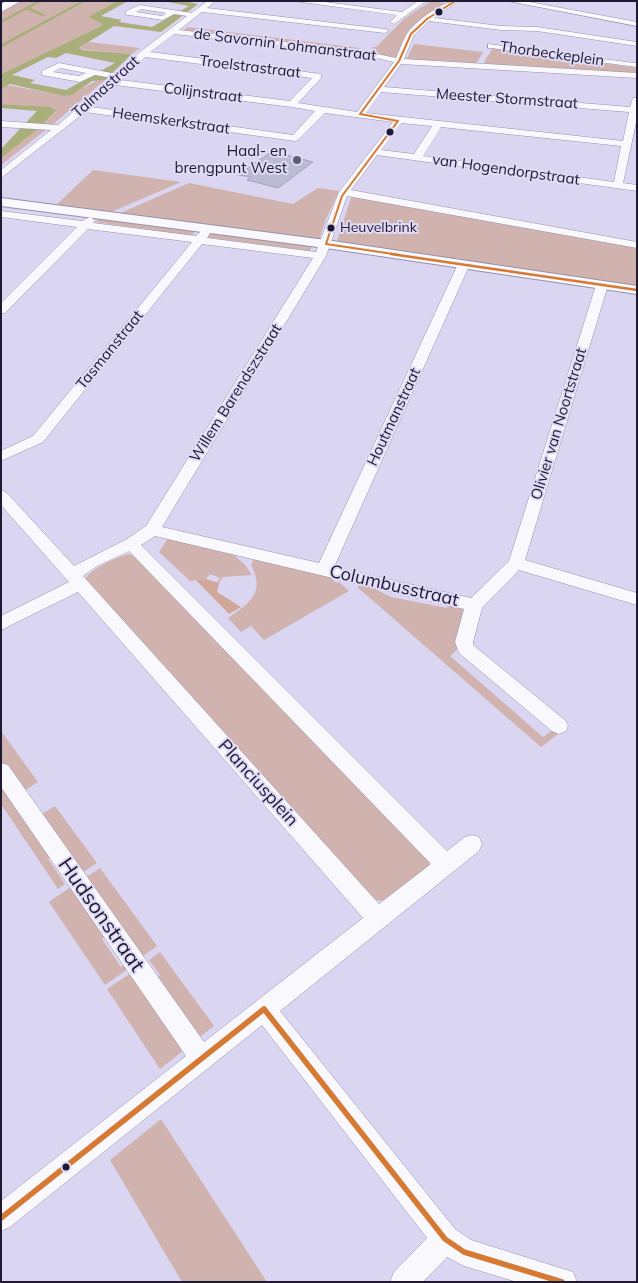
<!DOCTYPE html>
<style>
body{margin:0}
#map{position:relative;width:638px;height:1283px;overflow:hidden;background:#dad5f1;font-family:Mulish,sans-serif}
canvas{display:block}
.frame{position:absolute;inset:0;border:2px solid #1f1a31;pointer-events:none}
</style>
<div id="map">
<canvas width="638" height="1283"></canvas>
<div class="frame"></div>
</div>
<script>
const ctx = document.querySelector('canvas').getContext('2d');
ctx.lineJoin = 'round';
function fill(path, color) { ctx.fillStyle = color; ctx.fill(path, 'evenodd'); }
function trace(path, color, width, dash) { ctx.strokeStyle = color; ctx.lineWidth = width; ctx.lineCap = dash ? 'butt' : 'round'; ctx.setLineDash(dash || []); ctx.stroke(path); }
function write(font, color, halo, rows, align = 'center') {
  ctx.font = font + ' Mulish,sans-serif'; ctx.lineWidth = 4; ctx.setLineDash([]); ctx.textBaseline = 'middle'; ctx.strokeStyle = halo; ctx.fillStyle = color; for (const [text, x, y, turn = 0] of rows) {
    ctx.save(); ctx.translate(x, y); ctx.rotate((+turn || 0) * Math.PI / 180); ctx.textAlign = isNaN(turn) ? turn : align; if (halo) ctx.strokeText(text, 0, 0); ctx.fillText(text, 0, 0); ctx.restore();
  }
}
fill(new Path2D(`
 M20,1H81L1,44V11Z
 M86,1H117L88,17L102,24L101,26L1,74V48Z
 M431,1L445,3C420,21 409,30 396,58L370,53L373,47H376L405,18Z
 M188,27L360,48L358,51L182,31Z
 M89,42L140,48L132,54L79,49Z
 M414,44L483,52L476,64L406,60Z
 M493,48L637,68V74L487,65L484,62Z
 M98,80H105L51,126L42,125L56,112L55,108L1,104V89L7,85L67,96Z
 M38,129H47L1,165V158Z
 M93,170L181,182L109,213L55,206Z
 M189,183L293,204L318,188L339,191L326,219L319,241L118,214Z
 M353,197L637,247V287L339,242L337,240L351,198Z
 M99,218L196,230L192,236L95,222Z
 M207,232L312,245L310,251L203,237Z
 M168,538L232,553L246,566L252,575L223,577L219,583H217L220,578L210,574L206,579L190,581L159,552Z
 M128,554L135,555L429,860V866L386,901L375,900L85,580C88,570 117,557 128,554Z
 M254,558L330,575V577L336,583L339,582L349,591L264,640L251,626L241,632L228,618C249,604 266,592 251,565Z
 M363,583L391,597L447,608L449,602L461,606L465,611L459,648L450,656L543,737L556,728L561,732L541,747L357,587Z
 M1,731L38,782L22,792L1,762Z
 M1,781L51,857L48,859L65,884L58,889L1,804Z
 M55,806L97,863L80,874L39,816Z
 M100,868L157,946L139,959L83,879Z
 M72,886L106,936L102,939L121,967L125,964L128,969L105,985L49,902Z
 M160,952L214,1026L196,1040L154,980L160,975L149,960Z
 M131,973L184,1050L160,1069L107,989Z
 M161,1119L267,1282H182L110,1160Z`), '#d0b3af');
fill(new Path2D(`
 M206,579L219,583L217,592L241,607L229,614L196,580Z`), '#d0a799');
fill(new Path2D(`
 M81,1H86L1,48V44Z
 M117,1H128L101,16L122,20L119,22L152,27L189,6L162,1H183L198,4L161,32L114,26L79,48L82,50L132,54L105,80L92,81L72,95L64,96L10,84L1,89V74L101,26L102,24L88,17ZM66,53L115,63L66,90L30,83L35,80L12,75L48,57L56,58Z
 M1,104L50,107L57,110L38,129L1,158V149L37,111L1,108Z`), '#aaae7b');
trace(new Path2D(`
 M27,8L43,15
 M1,22L40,1`), '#aaae7b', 2.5);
const building = new Path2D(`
 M270,153L280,156L283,154L313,162L278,188L247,180L251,177L239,175Z`);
fill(building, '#bbbcd4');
trace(building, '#a3a3bb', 1);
const minor = new Path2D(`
 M207,1H215L207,8L385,29L389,31L385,33L202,12L179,30L363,51L396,58C400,50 403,39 408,32C419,19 442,1 458,1L434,18L501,26L537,27L637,42V46L537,31L501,30L429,21L414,35L404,59L637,73V78L401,64L384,87L630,107L633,98H637V118L623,183L637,185V191L377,155L351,190L637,242V248L347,196L326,256L162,527L319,563L458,264L464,261L470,264L334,567L471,598L509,561L596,285L602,281L606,283L608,285L525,560L637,593V605L519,570L482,608L473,642V645L566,721L568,726L566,731L559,734L552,731L459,653L455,642L464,609L155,536L141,545L447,851L465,837L472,835L479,837L482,844L479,851L280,1011L455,1229L471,1240L573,1272L577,1282H517L464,1266L447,1257L423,1282H390L394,1272L427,1238L262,1025L10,1227L1,1231V1201L186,1056L1,787V763L8,765L204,1042L363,918L78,592L1,630V616L69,582L1,505V490L6,492L74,566L127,539L146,526L313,258L202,244L43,442L1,461V451L33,436L192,242L88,229L5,313L1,314V303L77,227L1,217V211L82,221L90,217L95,220L93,223L196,236L201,231L205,230L210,233L207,238L316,252L339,192L393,122L325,113L298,140L295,141L85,112L1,178V170L51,130L1,127V121L58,125L112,78L95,75L80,82L42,75V71L59,63L117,74L140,52L187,16L174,14L163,20L129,15H126V11L140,5L192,13ZM141,9L166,13L162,16L136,12ZM174,34L363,55L394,62L357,112L298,103L321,78V74L150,52ZM145,57L312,78L290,101L120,80ZM60,68L86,73L79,76L53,72ZM115,85L292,107L315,111L293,135L91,107ZM381,92L629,112L623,141L366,113ZM401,123L432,126L414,154L381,150ZM441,127L621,146L614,182L423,156ZM129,551L431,864L379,904L83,576L97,566Z
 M294,1H317L402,12L418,1H426L394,24L390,22L397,15Z
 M508,1H524L637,22V26Z
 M488,44L634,63H637V67L491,48H488Z`);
const tertiary = new Path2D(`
 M1,198L326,240L637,286V294L326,248L1,206Z`);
const primary = new Path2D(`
 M7,1H21L1,12V4Z`);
trace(minor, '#9691a8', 1);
trace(tertiary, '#9691a8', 2);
trace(primary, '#9691a8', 1);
fill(minor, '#f9f9fd');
fill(tertiary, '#f9f9fd');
fill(primary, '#f9f9fd');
trace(new Path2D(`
 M360,114L399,61L411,34L427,19L455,1
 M326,244L400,255
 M326,244L342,196L398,121L360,114`), '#d67933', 2);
trace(new Path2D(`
 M391,254L637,290`), '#d67933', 2.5);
trace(new Path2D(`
 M264,1009L445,1239L464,1252L562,1282
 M1,1218L264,1009`), '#d67933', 5.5);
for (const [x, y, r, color] of [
 [439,12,4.5,"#1f1a31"],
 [390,132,4.5,"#1f1a31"],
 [297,160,5,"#605b74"],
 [331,228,4.5,"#1f1a31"],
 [66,1167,4.5,"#1f1a31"]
]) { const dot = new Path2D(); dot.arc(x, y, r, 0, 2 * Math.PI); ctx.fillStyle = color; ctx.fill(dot); trace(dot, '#dfdaf5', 2); }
write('14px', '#1f1a31', '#dfdaf5', [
 ["Heuvelbrink",340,228]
], 'left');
write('15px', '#1f1a31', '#dfdaf5', [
 ["de Savornin Lohmanstraat",285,45,7],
 ["Thorbeckeplein",552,54,8],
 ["Troelstrastraat",250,67,7],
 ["Talmastraat",106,87,-42],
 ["Colijnstraat",203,93,7],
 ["Meester Stormstraat",507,99,4],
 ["Heemskerkstraat",171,121,8],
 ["van Hogendorpstraat",506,170,8],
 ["Tasmanstraat",110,350,-51],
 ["Willem Barendszstraat",236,393,-58],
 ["Houtmanstraat",394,417,-65],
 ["Olivier van Noortstraat",559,424,-73]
]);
write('15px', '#1f1a31', '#dfdaf5', [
 ["Haal- en",287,151],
 ["brengpunt West",287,168]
], 'right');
write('18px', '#1f1a31', '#dfdaf5', [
 ["Columbusstraat",394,586,13],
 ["Planciusplein",258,783,48]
]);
write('21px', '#1f1a31', '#dfdaf5', [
 ["Hudsonstraat",101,915,55]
]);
</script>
